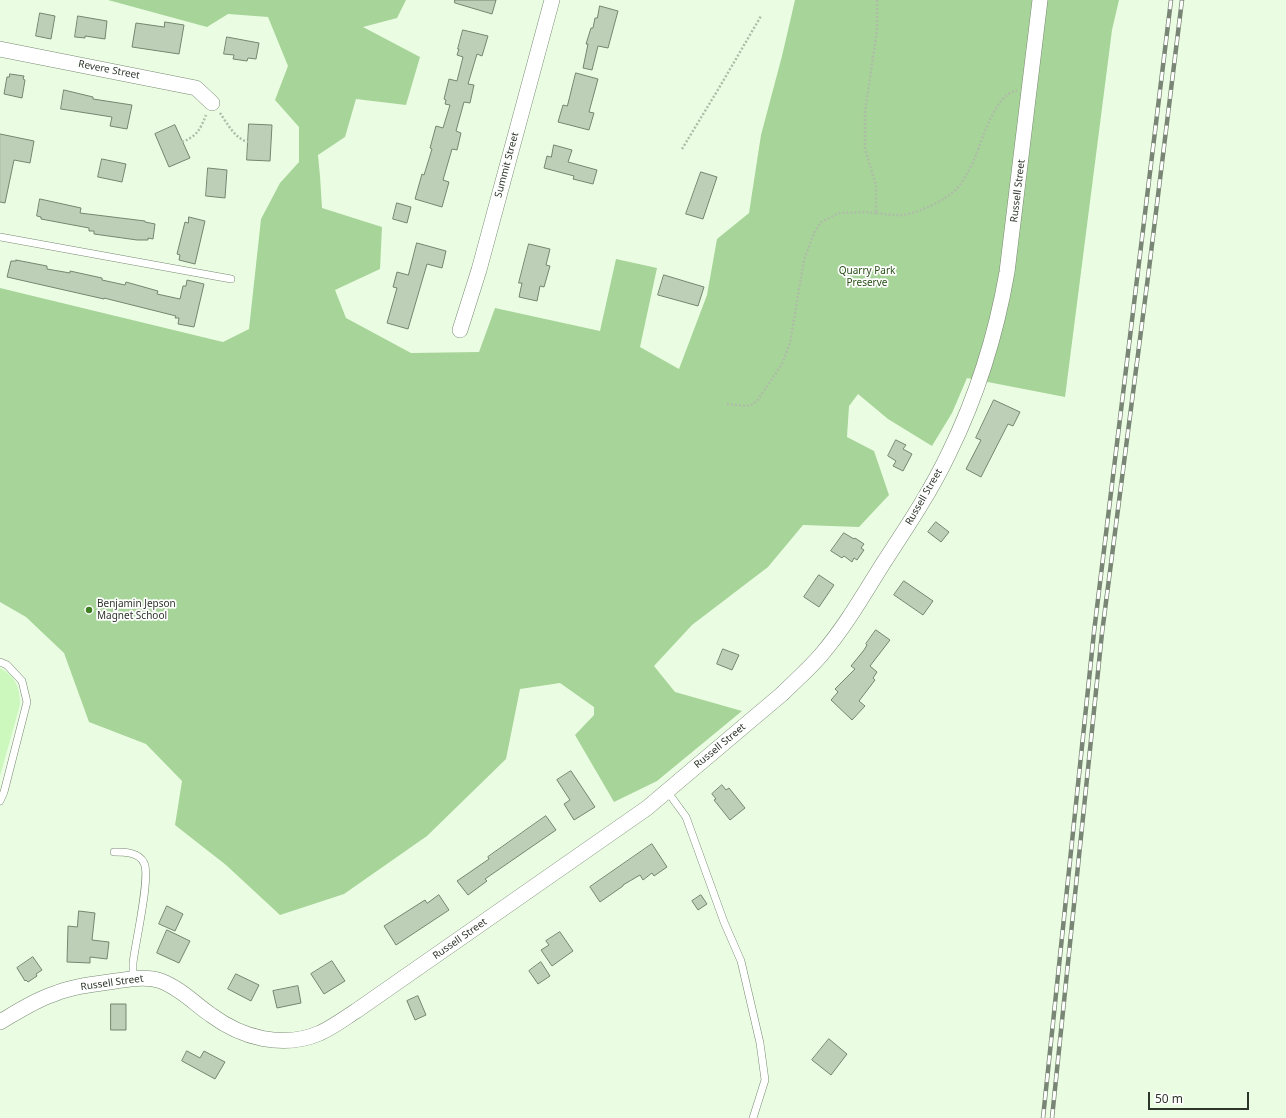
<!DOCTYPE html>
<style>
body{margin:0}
#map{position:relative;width:1286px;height:1118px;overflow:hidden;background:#eafde3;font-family:"Noto Sans",sans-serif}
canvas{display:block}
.scale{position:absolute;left:1148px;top:1092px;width:101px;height:18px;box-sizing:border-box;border:2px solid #2e352b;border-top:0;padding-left:5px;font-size:12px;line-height:14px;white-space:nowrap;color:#2e352b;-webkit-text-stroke:3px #fff;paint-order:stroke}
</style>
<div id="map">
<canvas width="1286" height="1118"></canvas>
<div class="scale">50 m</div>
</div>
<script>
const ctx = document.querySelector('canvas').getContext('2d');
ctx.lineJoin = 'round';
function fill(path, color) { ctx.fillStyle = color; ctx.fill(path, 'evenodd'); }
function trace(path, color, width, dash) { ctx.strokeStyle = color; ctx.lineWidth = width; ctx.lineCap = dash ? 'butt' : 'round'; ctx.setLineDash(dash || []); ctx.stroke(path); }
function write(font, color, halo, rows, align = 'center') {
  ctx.font = font + ' "Noto Sans",sans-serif'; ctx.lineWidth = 3.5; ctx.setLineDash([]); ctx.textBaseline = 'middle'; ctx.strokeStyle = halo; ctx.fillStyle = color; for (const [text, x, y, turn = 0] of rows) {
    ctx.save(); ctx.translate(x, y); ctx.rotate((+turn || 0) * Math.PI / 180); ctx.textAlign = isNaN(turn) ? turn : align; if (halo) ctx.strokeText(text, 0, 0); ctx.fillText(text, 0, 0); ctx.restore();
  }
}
fill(new Path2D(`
 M0,668C16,676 20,689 20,705L0,776Z`), '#ccf7bd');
fill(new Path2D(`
 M108,0H406L397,18L363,27L420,57L406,105L356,99L345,137L318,155L320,176L322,208L382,227L380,269L335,290L346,318L411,353L479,352L495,308L600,331L616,259L657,268L640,347L679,369L707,295L717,239L749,213L761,135L782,56L795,0H1119L1112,30L1065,397L967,378L952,413L932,446L888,419L858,394L849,406L847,437L874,451L889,495L859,527L803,525L768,567L692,625L654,666L675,692L742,711L657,781L614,802L575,735L594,715V707L560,683L520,689L506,759L427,836L344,894L280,915L226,865L175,825L182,781L146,744L89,722L64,653L26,617L0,602V288L223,342L249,329L261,219L280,183L299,162V127L275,100L288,66L268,17L228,14L207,27Z`), '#a7d498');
const building = new Path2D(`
 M455,0H496L492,14L455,3Z
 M600,6L618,11L608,48L598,46L592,70L583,68L588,44H586L591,28H593L595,18H597Z
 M40,13L55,16L51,39L36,36Z
 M78,16L107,21L105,39L85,36V38L75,37Z
 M165,22L184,25L179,54L132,47L136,23L164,27Z
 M463,30L488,36L482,56L477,54L468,84L474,85L470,103L464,102L456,131L461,133L457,150L452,149L443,180L449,182L442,207L415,199L422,174L424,175L432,149L430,148L436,126L443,128L450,105L445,104L446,100L444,99L449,79L457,81L463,57L457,55L459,49H458Z
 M227,37L259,43L256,59L248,58L247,61L233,59L234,55L224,54Z
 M576,73L598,79L589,112L594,113L589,130L558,122L563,105L567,106Z
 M10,74L24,76L23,79L25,80L22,98L4,94L7,77H9Z
 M64,90L93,97V99L132,105L127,129L110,126L112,117L61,109Z
 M249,124L272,125L270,161L247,160Z
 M175,125L190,158L169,167L155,134Z
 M0,134L34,141L30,163L14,160L5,203L0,202Z
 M554,145L572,150L568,162L597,170L593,184L573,179L574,176L544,168L547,156L551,157Z
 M102,159L126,164L122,182L98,177Z
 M208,168L227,170L225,198L206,196Z
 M701,172L717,177L703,219L686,214Z
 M40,199L81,208L80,213L145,221V222L155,224L153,239L148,238V240H137L94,234V231H89V228L41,219V217L37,216Z
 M397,203L411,207L407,223L393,219Z
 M189,217L205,221L195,264L179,260L180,255L177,254L185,222L188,223Z
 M417,243L446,251L442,268L427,264L408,329L387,323L397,288L393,287L397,272L408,275Z
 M529,244L550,249L546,265L550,266L544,287L540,286L537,301L519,297L522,283H519Z
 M16,260L47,266V269L70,273V271L102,278V280L125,285L126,282L158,291L157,294L180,299L183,286H186L187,280L204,284L194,327L178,324L179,318H175L176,316L104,298V299L7,277L11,261H16Z
 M664,275L704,287L698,306L658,295Z
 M994,400L1020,412L1013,426L1008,424L981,477L966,469L981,440L976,438Z
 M896,440L906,445L903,449L912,454L903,471L893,466L896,461L888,456Z
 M936,522L949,532L941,542L928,532Z
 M844,533L854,539L855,538L864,544L861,548L864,550L857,560L854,558L852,562L844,556L842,558L831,551Z
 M819,575L834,585L819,607L804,597Z
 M904,581L933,601L923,615L894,595Z
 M876,630L890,640L870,666L877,672L873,678L875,680L859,701L865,706L852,720L831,700L838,692L835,689L855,669L851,666L864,650L867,645L866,644Z
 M723,649L739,655L732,670L717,664Z
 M571,771L595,807L574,820L564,804L570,800L557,780Z
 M722,785L726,790L729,788L745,808L730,820L714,800L716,799L712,794Z
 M546,816L556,830L485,879L487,881L468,895L457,881L489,859L488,857Z
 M652,844L667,867L654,876L652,873L643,880L640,875L623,885V886L600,902L590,887Z
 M439,895L449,910L396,945L384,926L425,900L427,903Z
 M701,895L707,904L698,910L692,901Z
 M167,906L183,914L175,931L159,924Z
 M79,911L95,913L92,940L109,942L107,959L90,957V963L67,962L68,926L77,927Z
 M167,930L190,941L179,963L157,953Z
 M560,932L573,951L552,966L541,950L549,945L546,941Z
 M33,957L42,970L36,974L37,976L28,982L26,980L25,981L17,968Z
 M332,961L345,981L324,994L311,974Z
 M541,962L550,976L538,984L529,971Z
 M236,974L259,985L251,1001L228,989Z
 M298,986L301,1003L277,1008L273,991Z
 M418,996L426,1015L415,1020L407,1001Z
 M111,1004H126V1030H111Z
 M829,1039L847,1054L831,1075L812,1060Z
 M187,1051L200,1058L204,1051L225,1062L215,1079L182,1061Z`);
fill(building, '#bdd0b7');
trace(building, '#75866f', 1);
const lane = new Path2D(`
 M0,237L231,279
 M0,662L7,665L22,681L27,702L4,792L0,801
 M667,791L686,817L724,922L741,961L760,1043L765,1080L753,1118
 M114,852C124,852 139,852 144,863C151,876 135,944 133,963C133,968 133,973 133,978`);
const street = new Path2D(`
 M0,49L196,88L212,103
 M460,330L479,270L552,0
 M0,1022C17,1012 35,1000 54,994C74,986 95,984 116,981C131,979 147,976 161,981C180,988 195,1004 211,1015C242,1038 283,1049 320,1033C333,1027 345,1018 356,1011L647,808L782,694C795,681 809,669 821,655C845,627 864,594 884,562C907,527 931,491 949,453C977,396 996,335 1007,272L1040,0`);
trace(lane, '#788973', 8);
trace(street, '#788973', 16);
trace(new Path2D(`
 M877,0V30L865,111V149L876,185V213C885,214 894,216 903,215C921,212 949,199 960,185C966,176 972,165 976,155C982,139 997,91 1017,91
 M220,113C227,123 235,139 248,142
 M182,142C197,136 200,130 206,115
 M682,149L719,88L761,16
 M727,404L745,406L751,405L757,401L782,364L790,343L804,260L814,233L821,222L839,213L865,212L876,213`), '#aebda8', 2.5, [2, 2]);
trace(lane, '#fff', 7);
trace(street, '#fff', 15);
const rail = new Path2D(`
 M1043,1118L1094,632L1171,0
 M1052,1118L1102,633L1149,269L1182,0`);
trace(rail, '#7a8675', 4.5);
trace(rail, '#fff', 3, [9]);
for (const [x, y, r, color] of [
 [89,610,4,"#3e8021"]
]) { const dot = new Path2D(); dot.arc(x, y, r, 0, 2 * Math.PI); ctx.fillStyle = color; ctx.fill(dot); trace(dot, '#fff', 1.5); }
write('10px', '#2e352b', '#fff', [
 ["Revere Street",109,70,11],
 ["Summit Street",507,165,-75],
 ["Russell Street",1018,191,-83],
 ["Russell Street",924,497,-60],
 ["Russell Street",720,746,-40],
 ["Russell Street",460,939,-35],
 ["Russell Street",112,983,-8]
]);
write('10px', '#275015', '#fff', [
 ["Quarry Park",867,271],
 ["Preserve",867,283]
]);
write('10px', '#2e352b', '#fff', [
 ["Benjamin Jepson",97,604],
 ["Magnet School",97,616]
], 'left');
</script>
